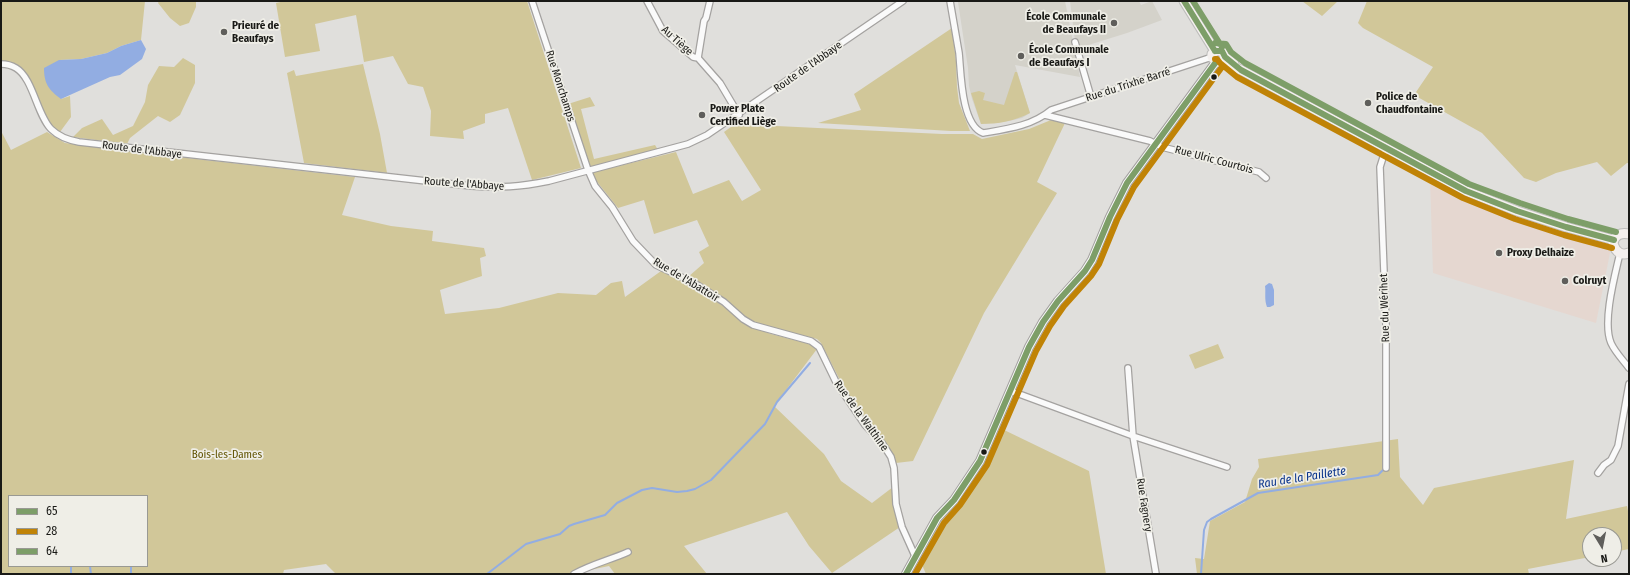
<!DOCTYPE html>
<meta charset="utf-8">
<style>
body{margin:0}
#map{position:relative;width:1630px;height:575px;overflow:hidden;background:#e0dfdc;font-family:"Fira Sans Condensed",sans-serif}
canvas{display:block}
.frame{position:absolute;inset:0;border:2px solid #191916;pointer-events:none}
.legend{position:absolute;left:8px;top:495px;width:140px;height:72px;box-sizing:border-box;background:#efeee7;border:1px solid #999993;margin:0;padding:5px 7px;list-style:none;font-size:12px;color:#191916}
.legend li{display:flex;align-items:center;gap:8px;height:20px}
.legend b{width:20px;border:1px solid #999993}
.north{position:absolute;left:1582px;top:527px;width:40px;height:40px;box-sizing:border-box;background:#efeee7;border:1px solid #999993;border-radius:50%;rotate:170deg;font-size:11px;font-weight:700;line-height:16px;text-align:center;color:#191916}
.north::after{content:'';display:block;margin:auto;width:14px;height:18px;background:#5f5e5b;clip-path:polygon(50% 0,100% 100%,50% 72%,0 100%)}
</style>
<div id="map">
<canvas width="1630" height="575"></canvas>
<div class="frame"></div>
<ul class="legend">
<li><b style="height:5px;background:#7d9e68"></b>65</li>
<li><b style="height:5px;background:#c08306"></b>28</li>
<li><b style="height:5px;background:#7d9e68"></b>64</li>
</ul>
<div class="north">N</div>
</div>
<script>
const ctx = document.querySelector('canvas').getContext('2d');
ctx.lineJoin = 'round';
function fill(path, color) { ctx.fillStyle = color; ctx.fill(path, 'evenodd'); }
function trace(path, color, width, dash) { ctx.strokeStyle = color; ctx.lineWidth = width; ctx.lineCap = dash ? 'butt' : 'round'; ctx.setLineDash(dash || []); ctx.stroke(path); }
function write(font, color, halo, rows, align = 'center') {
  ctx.font = font + ' "Fira Sans Condensed",sans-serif'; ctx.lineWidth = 3.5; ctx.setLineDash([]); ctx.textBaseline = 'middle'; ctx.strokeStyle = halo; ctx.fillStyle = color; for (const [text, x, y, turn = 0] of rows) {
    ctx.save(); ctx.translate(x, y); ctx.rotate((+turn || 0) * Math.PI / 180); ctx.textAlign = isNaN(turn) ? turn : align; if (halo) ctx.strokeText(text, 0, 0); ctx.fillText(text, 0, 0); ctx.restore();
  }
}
fill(new Path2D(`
 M1430,179L1470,201L1495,211L1569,237L1611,248L1596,323L1433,273Z`), '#e5d7d0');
fill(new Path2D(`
 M963,1H1065L1080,77L1015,65L1030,113L1022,118L1009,121L981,124L972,99L969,86L968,68L958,2Z
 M1070,1H1139L1141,5L1152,1L1162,20L1127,33L1079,48L1075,41Z`), '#d4d2ca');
fill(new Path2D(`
 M1,1H145L141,40L121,46L107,53L81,59L59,60L61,99L70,96L71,117L60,132L49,124L27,79L17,64L1,61Z
 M159,1H196V7L189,23L180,26L170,18L158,3Z
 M285,1H527L581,168L532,180L508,108L485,114V123L463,131L464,139L430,136L431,111L423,87L408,84L393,56L364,62L356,15L315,24L320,51L285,57L276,3Z
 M1302,1H1338L1322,16Z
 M1367,1H1629V163H1627L1611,176L1597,162L1556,173L1536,182L1524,178L1482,133L1414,95L1433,67L1363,28L1358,23Z
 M952,28L956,61L957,87L959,103L970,131H951L818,123L861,110L854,94Z
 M183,58L195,65V83L180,115L170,122L158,116L130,138L127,144L73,137L82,128L102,119L113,135L133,126L145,102L148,85L159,66L174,67Z
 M363,64L380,134L387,173L304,163L287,73L294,70L296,76Z
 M1015,72H1017L1030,113C1015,121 998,124 981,124L971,93L979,91L985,93L983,100L1004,105Z
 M590,97L595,106L581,109L594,159L655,145L658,150L590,167L568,104Z
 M1051,120L1065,123L1037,182L1057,193L984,313L913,461L896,463L892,452L870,425L844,388L821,343L817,339L751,322L726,301L688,277L704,263L699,252L709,246L697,220L654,234L644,200L618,208L590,173L676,152L693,194L729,180L742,201L761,190L724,132L735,124L942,134H973L982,139L1029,129Z
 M1,131L11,150L47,132L65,143L143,153L355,177L342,215L391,226L433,231L432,241L484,248L486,256L480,258L482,276L440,290L445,314L499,308L558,293L596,295L611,283L622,281L625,297L661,271L689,284L726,308L745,324L771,334L810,344L817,349L774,406L824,454L841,481L872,503L893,487L900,527L832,573L809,546L787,512L684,546L707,574H615L609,566L585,571L581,574H336L326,564L284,570L283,574H1ZM9,496H147V566H9Z
 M1218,344L1224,358L1195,369L1189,355Z
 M1000,428L1089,471L1106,574H926L919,558L943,518L964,493L982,465Z
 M1398,439L1400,477L1423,505L1434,488L1574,460L1566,519L1627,506L1629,516V549L1614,552V535H1590V557L1528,569L1529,574H1197L1195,558L1204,559L1210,521L1245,502L1252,479L1259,467L1258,459Z`), '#d1c799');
fill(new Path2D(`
 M141,40L146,49L142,59L120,75L110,77L61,99C49,90 44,84 44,68L59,60L81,59L107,53L121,46Z
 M1269,283L1272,284L1274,290V305L1270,307H1267C1264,300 1266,292 1265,286Z`), '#92ade2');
trace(new Path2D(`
 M90,566L91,574
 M71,567V574
 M131,574V566
 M487,574L526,544L560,534L569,526L574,524L605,515L617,503L642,490L652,488L677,492L687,491L695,489L711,480L765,424L777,402L810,363
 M1201,574L1204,530L1207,522L1211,519L1258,493L1378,475L1384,469`), '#92ade2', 2);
const street = new Path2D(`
 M532,1L588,170L595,186L612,207L633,241L656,265L694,283L724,302L743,319L753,325L811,341L819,347L836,382L865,425L882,443L891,457L894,468L896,504L902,527L915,556
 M647,1L663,31L693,57L698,58
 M710,1L706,18L704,21L698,58L720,83L739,115
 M950,1C953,18 956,36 959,53C961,72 961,125 983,133C1007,129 1032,126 1051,110L1212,57
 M1075,42L1091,97
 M1,64C6,64 11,65 16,68C33,78 37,115 51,129C59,137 68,140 79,142L471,186C501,188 519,187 549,181L688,144L707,135L903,1
 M1045,115L1150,141L1162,147L1259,172L1266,178
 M1620,253C1615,275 1602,322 1611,343C1615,352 1623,360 1629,368
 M1128,368L1133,436L1156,574
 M1011,391L1133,436L1227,467
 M1386,468V325L1380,167L1386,148
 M1598,473L1604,465L1611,460L1618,446L1629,384
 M574,574C592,564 610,560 628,552`);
const secondary = new Path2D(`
 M906,574L937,518L954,500L980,461L1029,347L1043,322L1058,301L1085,271L1092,260L1110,217L1127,183L1216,62`);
const primary = new Path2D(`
 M1184,1L1215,51
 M1215,51L1212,54V57L1216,62H1221L1241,70L1466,191L1517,211L1566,227L1614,240
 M1215,51H1222L1225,57L1234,64
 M1629,234C1621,232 1614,235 1613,244C1616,252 1621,256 1629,253`);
trace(street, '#a4a2a0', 8);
trace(secondary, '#a4a2a0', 10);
trace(primary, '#bdbdbb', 11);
trace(street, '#fafafa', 5.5);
trace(secondary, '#fafafa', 8);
trace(primary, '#f4f0ee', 9);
trace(new Path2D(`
 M1184,1L1215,51
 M1215,51H1222L1225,57L1241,70L1466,191L1517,211L1566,227L1614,240
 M906,574L937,518L954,500L980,461L1029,347L1043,322L1058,301L1085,271L1092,260L1110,217L1127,183L1216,62`), '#7d9e68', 6);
trace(new Path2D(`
 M1215,59H1217L1220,63L1237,77L1463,198L1515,219L1564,235L1612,248
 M915,574L944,523L960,505L987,465L1036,351L1050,326L1064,306L1091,276L1099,264L1117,220L1134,187L1222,67`), '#c08306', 6);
trace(new Path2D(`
 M1193,1L1222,47
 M1215,43L1226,44L1231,52L1245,63L1469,184L1520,203L1568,219L1616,232`), '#7d9e68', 6);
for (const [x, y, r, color] of [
 [1114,23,4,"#5f5e5b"],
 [224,32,4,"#5f5e5b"],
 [1021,56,4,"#5f5e5b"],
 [1214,77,3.5,"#191916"],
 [1368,103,4,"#5f5e5b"],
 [702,115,4,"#5f5e5b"],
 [1499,253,4,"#5f5e5b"],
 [1565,281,4,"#5f5e5b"],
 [984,452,3.5,"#191916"]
]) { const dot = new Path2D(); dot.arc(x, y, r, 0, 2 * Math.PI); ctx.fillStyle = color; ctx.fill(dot); trace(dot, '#efeee7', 1.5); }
write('bold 11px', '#191916', '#efeee7', [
 ["École Communale",1106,17,"right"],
 ["de Beaufays II",1106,30,"right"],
 ["Prieuré de",232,26],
 ["Beaufays",232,39],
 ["École Communale",1029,50],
 ["de Beaufays I",1029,63],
 ["Police de",1376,97],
 ["Chaudfontaine",1376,110],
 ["Power Plate",710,109],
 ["Certified Liège",710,122],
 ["Proxy Delhaize",1507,253],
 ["Colruyt",1573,281]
], 'left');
write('11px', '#191916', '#efeee7', [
 ["Au Tiège",677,41,42],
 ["Route de l'Abbaye",808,67,-35],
 ["Rue du Trixhe Barré",1128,85,-18],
 ["Rue Monchamps",560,86,72],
 ["Route de l'Abbaye",142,150,7],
 ["Rue Ulric Courtois",1214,160,15],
 ["Route de l'Abbaye",464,184,4],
 ["Rue de l'Abattoir",686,280,31],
 ["Rue du Wérihet",1385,308,-92],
 ["Rue de la Walthine",861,416,54],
 ["Rue Fagnery",1144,505,81]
]);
write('11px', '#615300', '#efeee7', [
 ["Bois-les-Dames",227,455]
]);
write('italic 12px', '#0a348b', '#efeee7', [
 ["Rau de la Paillette",1302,478,-9]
]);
</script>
